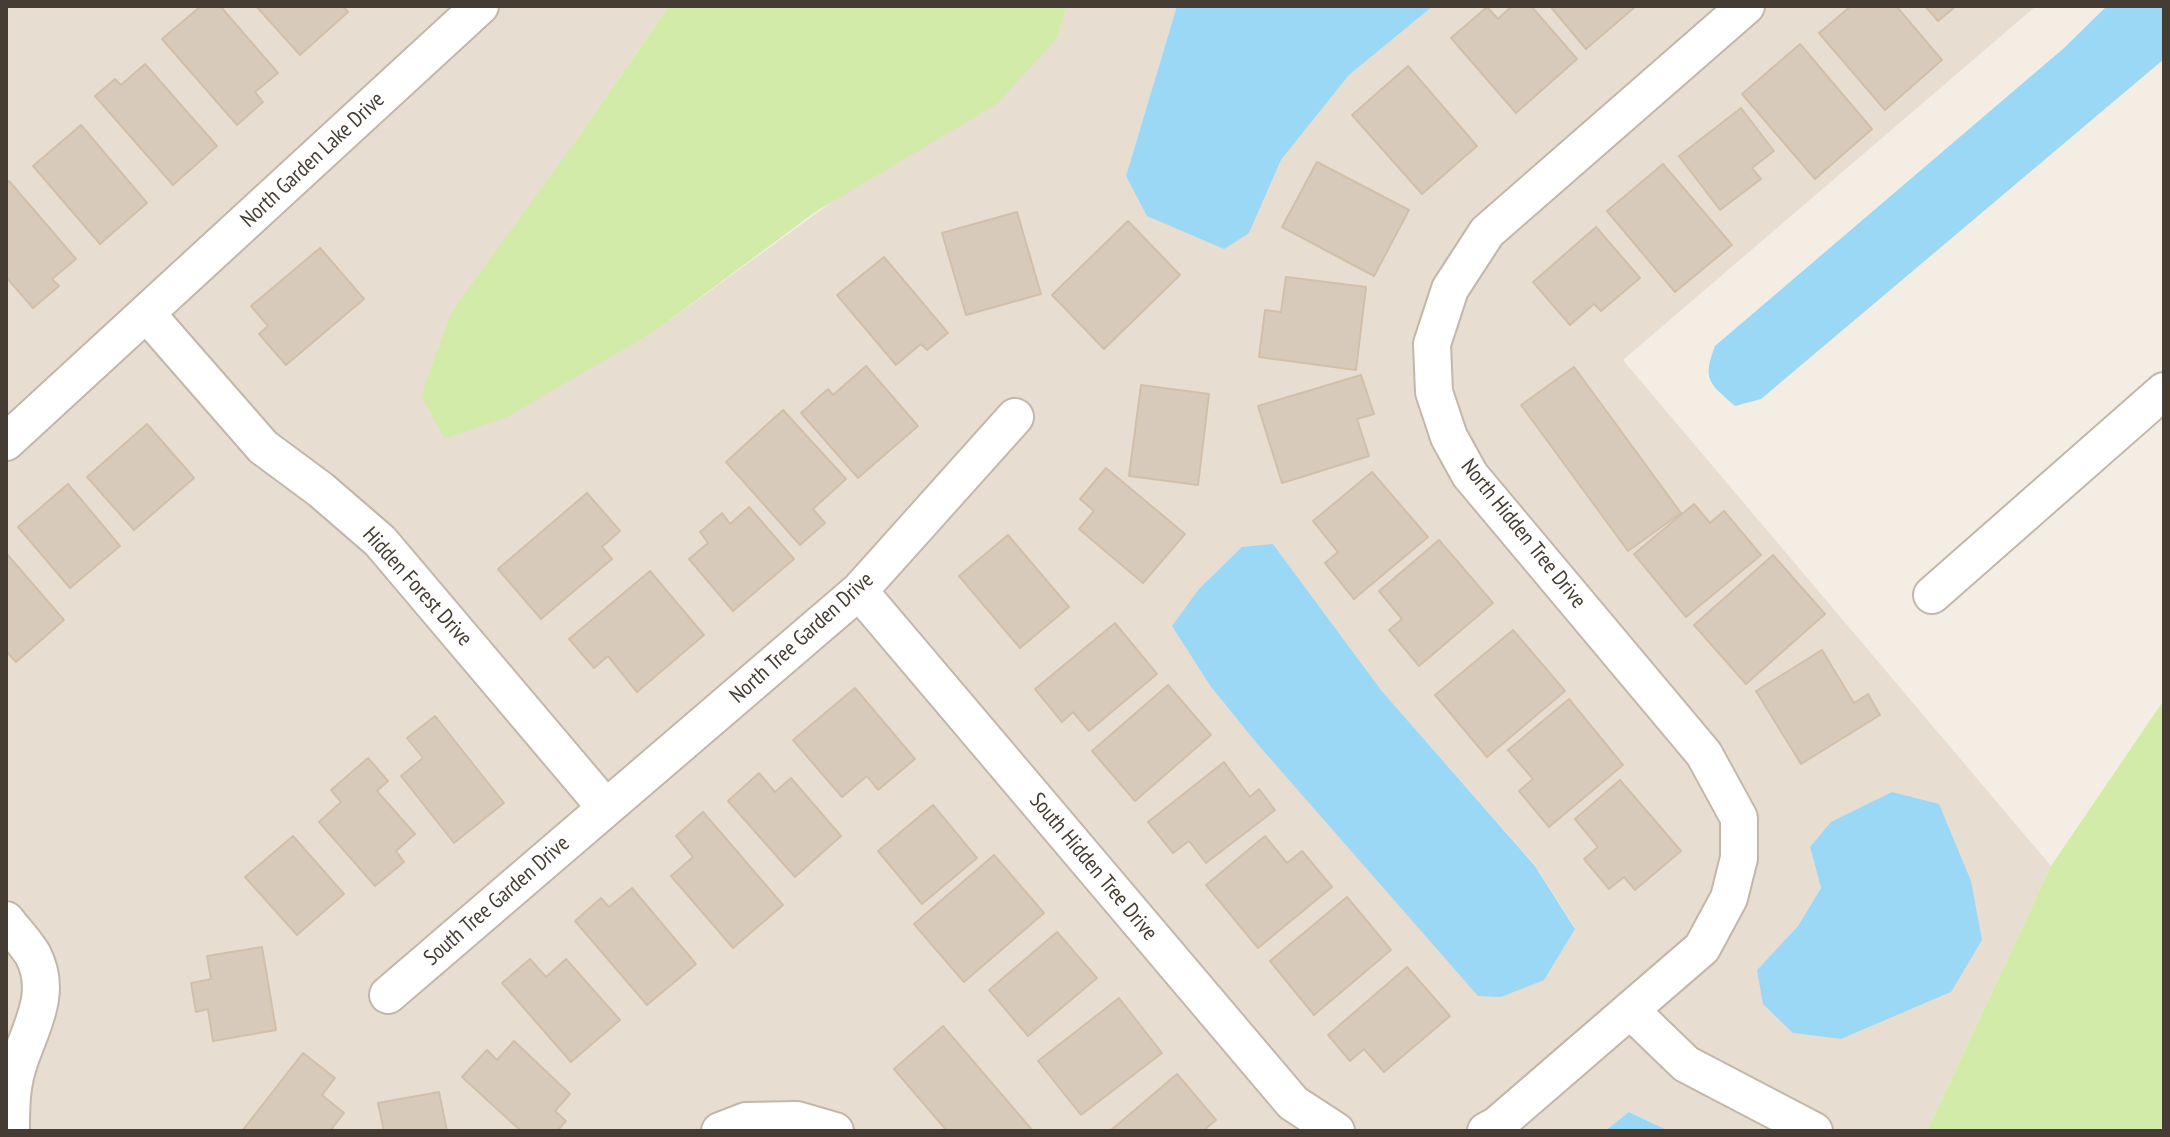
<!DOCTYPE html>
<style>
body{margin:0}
#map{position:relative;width:2170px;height:1137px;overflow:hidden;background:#f3ede3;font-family:"PT Sans Narrow",sans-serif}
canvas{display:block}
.frame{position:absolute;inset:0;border:8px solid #453d33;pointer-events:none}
</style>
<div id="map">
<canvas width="2170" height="1137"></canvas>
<div class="frame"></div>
</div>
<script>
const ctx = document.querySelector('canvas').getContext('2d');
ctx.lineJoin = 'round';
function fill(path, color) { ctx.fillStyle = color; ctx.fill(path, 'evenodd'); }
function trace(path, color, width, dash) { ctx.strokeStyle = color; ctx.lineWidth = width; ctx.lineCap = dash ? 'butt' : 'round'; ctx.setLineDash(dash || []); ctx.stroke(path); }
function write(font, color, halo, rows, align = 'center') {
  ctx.font = font + ' "PT Sans Narrow",sans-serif'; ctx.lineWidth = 8; ctx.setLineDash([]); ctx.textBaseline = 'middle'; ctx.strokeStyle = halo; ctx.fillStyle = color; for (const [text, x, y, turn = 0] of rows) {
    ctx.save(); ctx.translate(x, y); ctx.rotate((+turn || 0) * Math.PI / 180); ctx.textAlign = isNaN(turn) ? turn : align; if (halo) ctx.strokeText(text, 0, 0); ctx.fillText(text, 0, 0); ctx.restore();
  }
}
fill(new Path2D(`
 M6,6H669L575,142L584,371L655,331L1057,38L1067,6H1177L1126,176L1249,233L1281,160L1349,75L1433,6H2036L1623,360L2051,866L1927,1131H1669L1630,1112L1605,1131H6ZM1273,544L1381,690L1535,865L1575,928L1254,740L1211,687L1173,626ZM1810,847L1951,992L1841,1039L1793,1033L1757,970L1798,926L1821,888Z`), '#e7ded1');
fill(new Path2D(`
 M669,6H1067L1057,38L997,104L815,212L655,331L507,417L445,439L421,396L451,313L575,142Z
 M2164,700V1131H1927L2051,866Z`), '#d2eba8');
fill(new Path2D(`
 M1177,6H1433L1349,75L1281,160L1249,233L1224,249L1147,216L1126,176Z
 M2107,6H2164V59L1761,399L1735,406C1709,383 1702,380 1715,346L2064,48Z
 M1273,544L1381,690L1535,866L1575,929L1544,980L1501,997L1478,996L1254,740L1211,687L1172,626L1199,589L1242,547Z
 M1892,792L1939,804L1971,881L1982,940L1951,992L1841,1039L1793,1033L1763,1004L1757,970L1798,926L1821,888L1810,847L1831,822Z
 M1629,1112L1669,1131H1605Z`), '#9ad8f5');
const building = new Path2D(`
 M201,6H220L278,73L255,92L263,102L237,125L162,39Z
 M256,6H343L348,12L300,55Z
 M1512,6H1531L1577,59L1516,113L1451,38L1487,7L1498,19Z
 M1550,6H1636L1586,49Z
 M1851,6H1896L1942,60L1885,110L1819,33Z
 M1925,6H1956L1938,21Z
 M1800,44L1872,129L1815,179L1742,94Z
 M145,64L217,146L173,185L95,96L115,79L121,85Z
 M1408,66L1477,146L1422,194L1352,115Z
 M1741,108L1774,151L1752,168L1761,179L1720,210L1679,156Z
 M81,125L147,203L100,244L33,166Z
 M1317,162L1409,210L1374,276L1282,227Z
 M1663,164L1732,245L1675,292L1607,211Z
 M9,181L76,259L52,279L59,286L33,308L6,277V184Z
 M1017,212L1041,294L966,315L942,233Z
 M1128,221L1180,275L1104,349L1052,295Z
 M1596,227L1640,278L1601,311L1594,304L1570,325L1533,282Z
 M320,248L364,299L286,365L259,334L268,326L251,306Z
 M884,257L948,333L927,350L921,344L896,365L837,295Z
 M1286,277L1366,287L1356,370L1259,357L1265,310L1281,312Z
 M866,366L918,426L858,478L801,413L828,389L833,395Z
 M1574,367L1681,513L1628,551L1521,405Z
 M1361,375L1374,414L1357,419L1369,456L1282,483L1258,406Z
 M1141,385L1209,394L1198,485L1129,476Z
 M783,410L846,479L813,509L825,523L800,545L726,462Z
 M147,424L194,478L134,530L87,477Z
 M1106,468L1185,534L1143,583L1079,529L1094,511L1080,499Z
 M1372,472L1428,537L1354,599L1325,563L1338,552L1313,521Z
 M68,484L120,546L70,588L18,527Z
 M587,493L620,531L602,547L612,559L541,619L498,569Z
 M1694,504L1710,523L1724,511L1761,555L1686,617L1634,554Z
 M749,507L794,559L733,611L689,559L708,543L700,532L722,513L730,524Z
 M1008,535L1069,607L1020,648L959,576Z
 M1439,540L1493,603L1419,666L1389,630L1402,619L1379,591Z
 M6,553L64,620L16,662L6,651Z
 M1773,555L1825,614L1746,684L1694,625Z
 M650,571L704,635L637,692L608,656L594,668L569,639Z
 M1115,623L1157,674L1089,731L1073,712L1062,722L1035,689Z
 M1513,630L1565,691L1487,757L1435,695Z
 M1822,650L1854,703L1868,694L1880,715L1801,764L1756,691Z
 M1168,685L1211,735L1135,801L1092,751Z
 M855,688L915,759L878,790L867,776L842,797L793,740Z
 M1569,699L1623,765L1549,827L1519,791L1533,779L1508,750Z
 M435,716L504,803L454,843L401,776L423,758L407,738Z
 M368,758L388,781L377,791L415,834L396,851L404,862L375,886L319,822L341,802L331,790Z
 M1224,762L1250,797L1259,789L1275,810L1206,863L1189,841L1173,853L1148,822Z
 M759,773L775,792L791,778L841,836L795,877L728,801Z
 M1620,780L1681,851L1635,890L1624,877L1609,889L1584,859L1598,847L1575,819Z
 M933,805L977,858L922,904L878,851Z
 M703,812L783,905L733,948L671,876L693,857L676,836Z
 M293,836L344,894L297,935L245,877Z
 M1265,836L1287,863L1302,851L1332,887L1258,948L1206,885Z
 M994,855L1044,913L964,982L914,924Z
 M632,888L696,964L647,1005L575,921L601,898L609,907Z
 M1347,897L1391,950L1314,1015L1270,961Z
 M1057,932L1097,978L1028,1036L989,990Z
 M262,947L276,1030L213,1041L208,1009L196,1012L191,983L211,979L207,956Z
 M530,959L546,977L566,959L620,1020L571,1062L502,983Z
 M1407,967L1450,1016L1384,1072L1364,1049L1350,1061L1328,1035Z
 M1119,998L1162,1053L1081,1115L1038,1061Z
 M943,1026L1033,1131H947L894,1069Z
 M514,1041L570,1094L555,1111L566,1121L557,1131H521L462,1077L487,1050L497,1060Z
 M303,1053L335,1078L322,1095L344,1113L330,1131H242Z
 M1177,1074L1216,1120L1203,1131H1110Z
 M439,1092L447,1131H384L378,1103Z`);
fill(building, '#d8cabb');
trace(building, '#d1bfaa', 2);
const street = new Path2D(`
 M146,313L263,447L321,490L380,541L606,808
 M6,442L480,6
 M859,591L1293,1103L1336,1131
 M1932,595L2164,391
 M6,920C14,931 26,943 33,955C54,995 28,1031 17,1069C11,1089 11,1110 11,1131
 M388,995L859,591L1015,417
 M1630,1010L1686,1064L1814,1131
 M720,1131L746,1121L797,1120L835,1131
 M1486,1131L1497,1125L1702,948L1729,898L1739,858V818L1704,754L1470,475L1449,437L1434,392L1432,344L1450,289L1487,232L1746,6`);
trace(street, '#c2b7a8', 40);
trace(street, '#fff', 36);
write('22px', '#453d33', '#fff', [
 ["North Garden Lake Drive",313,160,-43],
 ["North Hidden Tree Drive",1523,534,51],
 ["Hidden Forest Drive",417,587,48],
 ["North Tree Garden Drive",802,638,-42],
 ["South Hidden Tree Drive",1093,867,50],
 ["South Tree Garden Drive",497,901,-41]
]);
</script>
